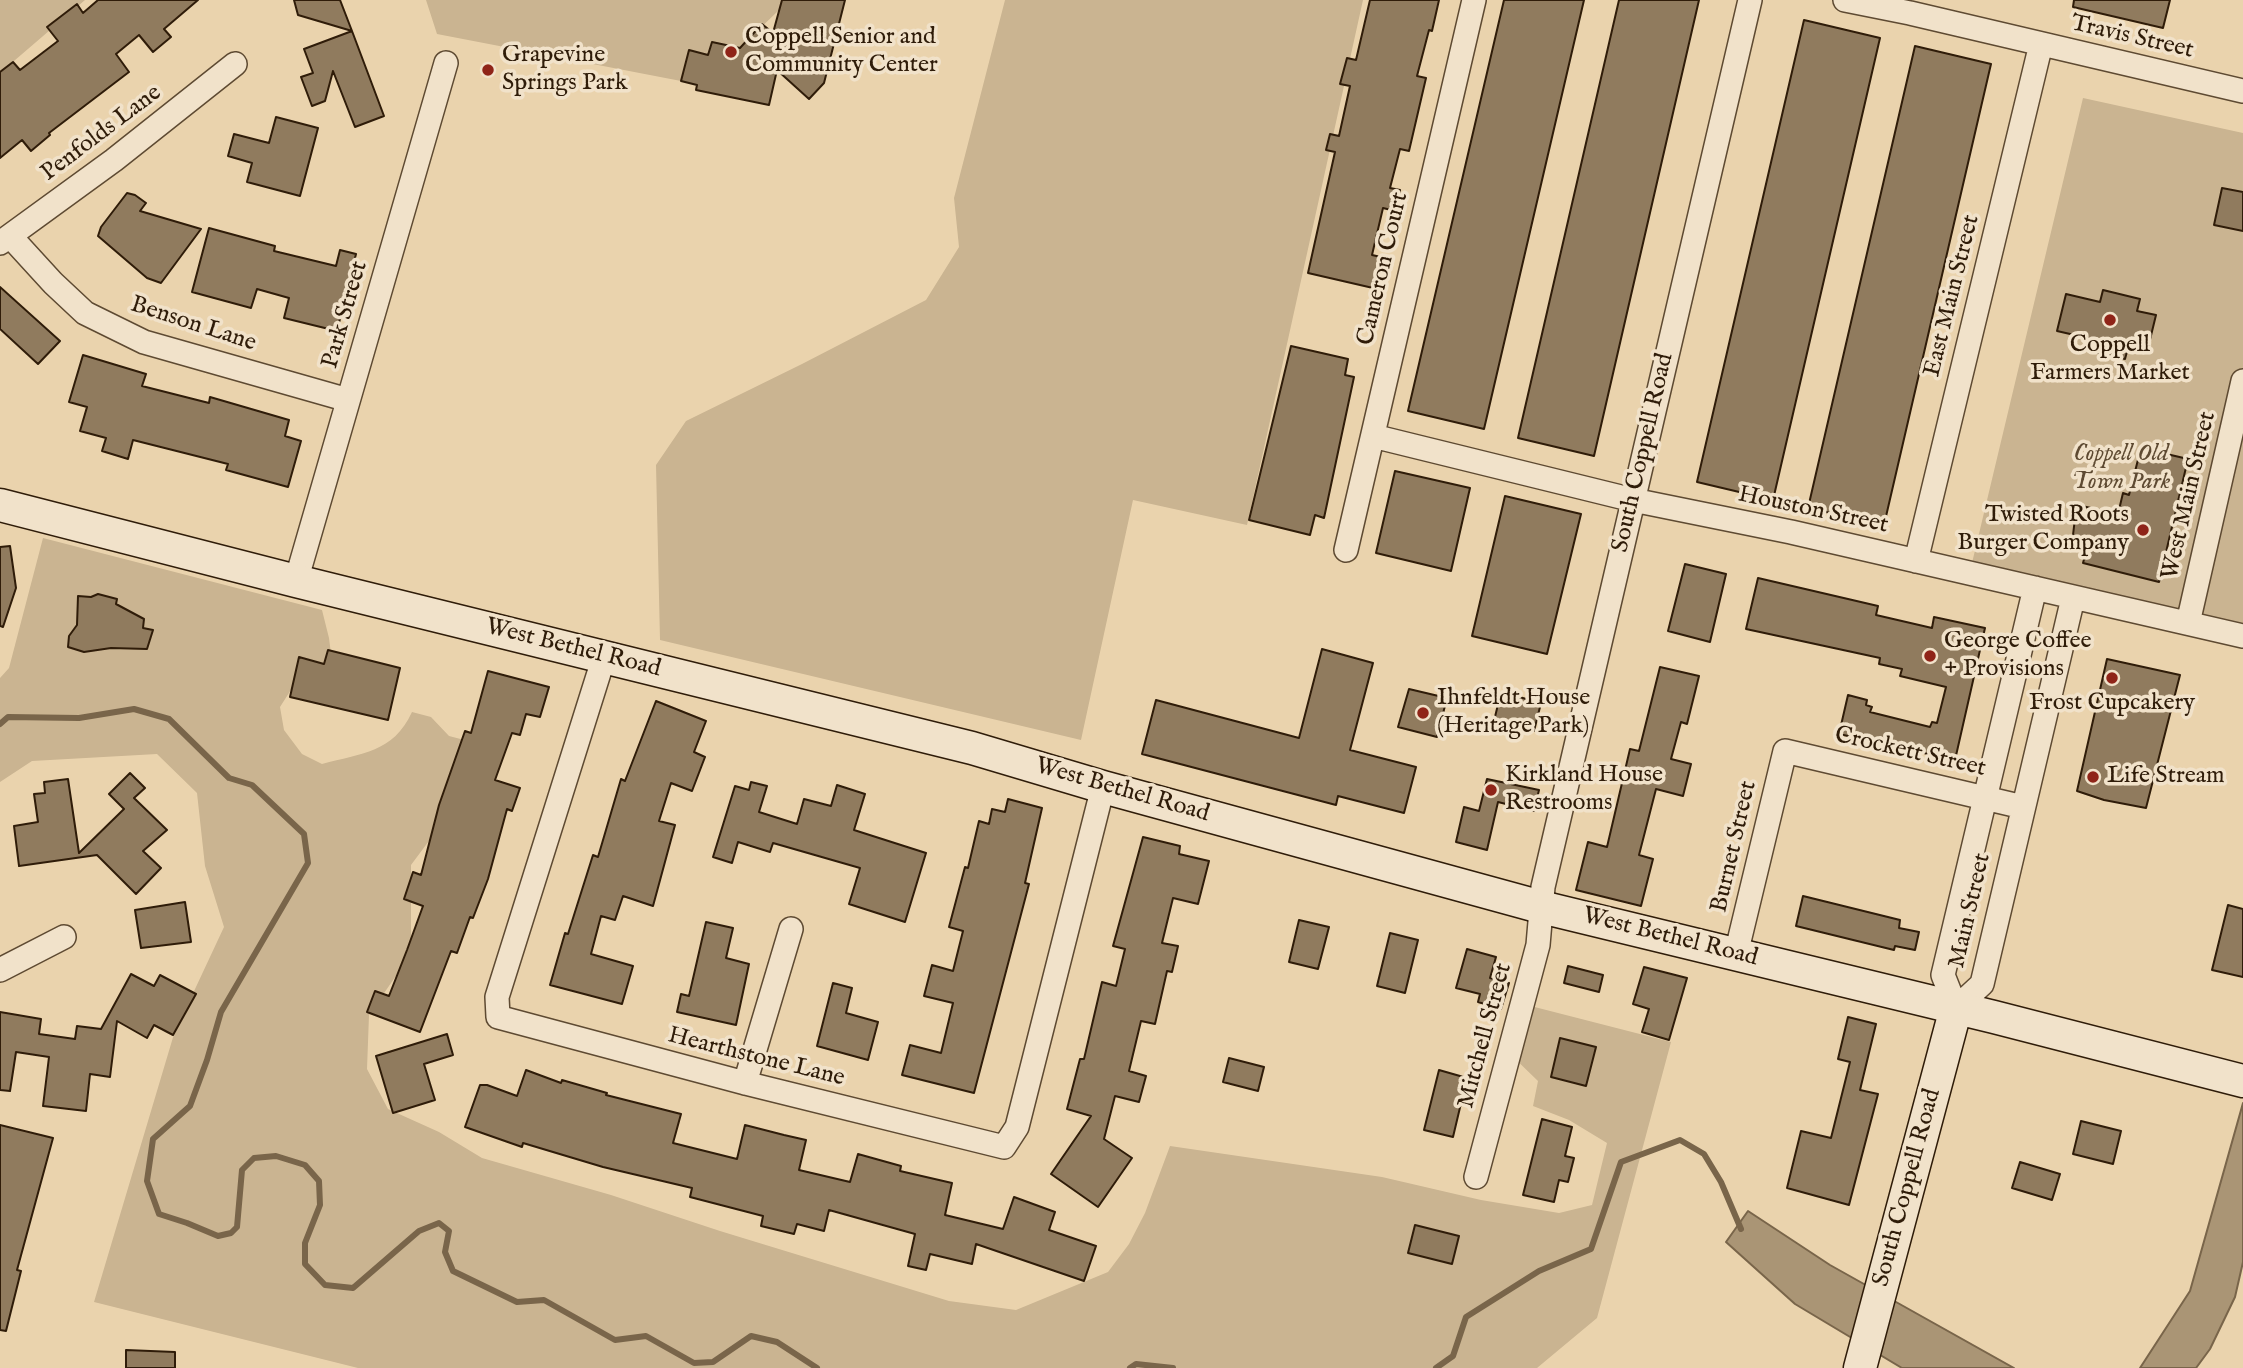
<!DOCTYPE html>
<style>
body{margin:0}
canvas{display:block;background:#ead3ad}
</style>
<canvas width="2243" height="1368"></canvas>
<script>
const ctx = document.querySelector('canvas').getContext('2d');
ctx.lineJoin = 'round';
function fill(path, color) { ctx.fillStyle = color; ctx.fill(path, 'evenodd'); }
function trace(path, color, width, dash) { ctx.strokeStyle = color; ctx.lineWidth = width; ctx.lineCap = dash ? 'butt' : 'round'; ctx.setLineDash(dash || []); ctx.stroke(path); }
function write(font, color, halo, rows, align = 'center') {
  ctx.font = font + ' "IM FELL English",serif'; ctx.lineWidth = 7; ctx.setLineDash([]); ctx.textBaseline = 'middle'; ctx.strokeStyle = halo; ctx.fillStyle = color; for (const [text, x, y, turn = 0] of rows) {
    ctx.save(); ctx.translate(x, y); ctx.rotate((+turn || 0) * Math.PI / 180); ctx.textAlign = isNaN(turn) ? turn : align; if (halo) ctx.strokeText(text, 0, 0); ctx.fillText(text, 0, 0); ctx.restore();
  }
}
fill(new Path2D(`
 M0,0H85L0,73Z
 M426,0H782L779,10L747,41L759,53L712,42L708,55L689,51L681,81L437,34Z
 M1005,0H1363L1247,525L1133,500L1081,740L660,640L656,465L686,421L802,364L926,300L959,247L954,198Z
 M2083,98L2243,133V624L1972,563Z
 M43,538L322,610L329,638L333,670L301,674L280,707L284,730L302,754L322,764C362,753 393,753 412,712L431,717L449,736L476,743L446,818L411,865V954L369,1015L367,1069L388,1109L439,1132L482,1158L611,1195L720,1231L949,1301L1016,1310L1108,1272L1129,1244L1145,1213L1170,1146L1382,1177L1481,1200L1559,1213L1592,1205L1607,1143L1569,1120L1533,1106L1538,1081L1508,1052L1519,1003L1671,1042L1597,1318L1537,1368H358L94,1302L174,1034L224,927L205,866L197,793L157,754L32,761L0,782V678L9,668Z`), '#cab491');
const water = new Path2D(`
 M2243,1103V1262L2235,1297L2210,1349L2196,1368H2140L2190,1291Z
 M1748,1211L1830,1265L2014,1368H1902L1795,1304L1726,1242Z`);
fill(water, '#aa9575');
trace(water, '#79654a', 2);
trace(new Path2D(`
 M0,724L8,717L79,718L134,709L169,719L229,778L252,785L304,834L308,863L221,1012L207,1060L190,1106L153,1139L147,1181L159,1214L187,1223L218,1236L231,1233L237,1227L242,1170L254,1158L276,1156L305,1165L319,1181L320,1205L305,1243V1264L325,1285L353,1288L419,1231L439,1223L449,1231L445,1252L453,1271L517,1302L544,1300L615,1340L646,1336L694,1363L713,1362L751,1336L777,1342L817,1368
 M1130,1368L1136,1364L1173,1368
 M1436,1368L1453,1356L1466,1317L1539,1271L1591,1249L1621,1162L1680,1140L1704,1154L1721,1182L1741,1229`), '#79654a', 6);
const building = new Path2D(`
 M98,0H198L164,29L171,37L153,52L139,35L116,54L129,72L49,133L50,135L31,151L22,140L0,158V72L13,62L20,70L58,41L47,27L77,4L83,13Z
 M294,0H340L352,31L298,15Z
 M782,0H845L824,83L809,99L777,70L769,105L696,90L697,85L681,81L689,50L708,55L712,42L740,48L762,24L773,33Z
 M1370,0H1439L1432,31L1429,30L1417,76L1426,78L1409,151L1400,149L1390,188L1400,190L1395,211L1383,208L1372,255L1381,257L1373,288L1308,273L1335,152L1326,150L1330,134L1339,136L1350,86L1340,84L1347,58L1356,60Z
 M1504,0H1584L1484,429L1408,411Z
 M1619,0H1699L1594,456L1518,438Z
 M2074,0H2170L2163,28L2073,7Z
 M1804,20L1880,38L1773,500L1697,482Z
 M352,31L384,116L355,127L333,71L325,101L312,106L301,77L313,73L304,49Z
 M1915,46L1991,64L1884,525L1808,508Z
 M276,117L318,128L300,196L247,182L252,163L228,156L234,134L269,143Z
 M2222,188L2243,192V231L2214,225Z
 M127,193L135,195L146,203L140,211L201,229L161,283L147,278L98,236L101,227Z
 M209,228L275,246L274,251L336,266L340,250L356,254L337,331L284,318L289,298L257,289L251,308L192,292Z
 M0,287L60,341L38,364L0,329Z
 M2103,290L2140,299L2137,311L2156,315L2147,352L2128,348L2125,359L2089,351L2092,339L2057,331L2066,294L2100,302Z
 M1291,346L1348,359L1345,375L1354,377L1324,518L1315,515L1310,535L1249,520Z
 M83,355L146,374L142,386L209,403L210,397L289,420L285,436L301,441L288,487L226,470L228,464L133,440L128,459L102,451L106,438L80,431L87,407L69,402Z
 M2141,448L2188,459L2159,582L2083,563L2089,541L2073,535L2076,510L2082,511V506L2118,514L2123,493L2129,495Z
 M1395,471L1470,488L1451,571L1376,553Z
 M1505,496L1581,514L1547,654L1472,636Z
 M10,546L16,588L3,627L0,626V547Z
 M1685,564L1726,574L1710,642L1668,631Z
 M1758,578L1878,606L1876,615L1932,628L1934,617L1985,628L1955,760L1839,734L1848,695L1867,700L1866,705L1872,707L1870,712L1930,727L1932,722L1937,723L1946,687L1900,676L1902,669L1879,664L1880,658L1746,629Z
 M98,594L117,599L116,604L144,619L143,628L153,630L147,649L111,648L84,652L68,647L69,636L77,625L78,596L91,597Z
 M1322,649L1373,663L1350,750L1416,767L1404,813L1338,796L1336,805L1142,754L1156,700L1299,738Z
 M328,650L400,668L388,720L290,697L299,657L324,664Z
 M2107,659L2180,675L2146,808L2104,800L2077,791Z
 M1660,667L1699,676L1687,724L1681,722L1671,759L1691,764L1683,796L1656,789L1639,855L1653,859L1641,906L1576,890L1588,842L1607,847L1630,749L1639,751Z
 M488,671L549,687L540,717L526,714L520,735L512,733L495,780L520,788L512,811L507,809L488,879L473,918L470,917L457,953L451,951L420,1032L367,1012L375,991L389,996L407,950L423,906L404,899L413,872L421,875L439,805L465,731L471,733Z
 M1409,689L1447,698L1437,737L1398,727Z
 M1501,692L1541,703L1534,731L1494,721Z
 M656,701L706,721L694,752L705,757L692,791L671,783L659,821L675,825L653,906L623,896L615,920L601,916L591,954L633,966L622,1004L550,985L565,933L568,934L593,855L598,857L621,779L625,781Z
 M130,773L145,788L134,798L167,830L143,851L161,868L136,894L97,855L19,866L14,826L38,822L34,794L45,793L44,782L68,779L79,853L124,809L109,794Z
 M1487,779L1539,790L1534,811L1498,802L1487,850L1456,842L1464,807L1479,811Z
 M751,782L767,786L759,812L797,824L804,799L831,806L837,785L865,794L854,830L926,853L905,922L849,904L860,868L773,843L770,852L738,842L732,863L713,857L735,786L749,790Z
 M1008,799L1042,808L1025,883L1029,884L974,1093L902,1075L910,1045L941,1053L953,1003L924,996L932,965L953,971L963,931L949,927L965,867L968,868L979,821L989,824L992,809L1005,812Z
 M1143,837L1180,846L1179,854L1209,861L1198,904L1173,898L1162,943L1178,946L1172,972L1167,971L1155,1024L1141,1021L1129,1071L1146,1076L1139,1102L1115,1096L1104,1139L1132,1158L1098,1207L1051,1174L1091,1116L1067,1109L1080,1059H1084L1102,982L1116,986L1125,949L1113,946Z
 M1803,896L1900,920L1899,928L1919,932L1915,950L1895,946L1894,950L1796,926Z
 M185,902L191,942L141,948L135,910Z
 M2228,905L2243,909V977L2212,970Z
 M1299,920L1329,927L1318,969L1289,962Z
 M706,922L733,928L726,958L749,964L736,1025L677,1012L681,994L689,996Z
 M1390,933L1418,940L1405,993L1377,986Z
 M1467,949L1496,957L1490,978L1509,983L1501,1009L1478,1002L1480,994L1456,988Z
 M1568,966L1603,975L1599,992L1564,983Z
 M1644,967L1687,978L1669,1040L1642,1032L1649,1009L1633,1004Z
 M131,974L154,986L160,975L196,994L173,1035L154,1025L147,1038L117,1021L110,1077L90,1074L86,1111L43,1106L49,1057L16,1052L10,1091L0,1090V1012L41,1019L39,1034L75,1039L77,1026L101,1029Z
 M833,983L852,988L846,1013L878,1022L868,1060L817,1046Z
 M1848,1017L1876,1024L1860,1090L1878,1094L1849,1205L1787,1188L1801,1131L1831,1138L1850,1062L1838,1059Z
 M447,1034L453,1055L424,1064L435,1100L393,1113L376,1056Z
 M1560,1038L1596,1047L1586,1086L1551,1077Z
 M1229,1058L1264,1067L1258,1091L1223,1082Z
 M526,1070L561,1083L562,1080L607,1093L606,1095L681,1114L673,1143L737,1159L745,1125L784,1135L806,1140L799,1170L850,1182L858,1154L901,1166L900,1171L952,1183L945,1215L1003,1229L1014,1197L1055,1212L1049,1230L1096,1246L1084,1281L976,1244L972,1264L930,1254L926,1270L908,1266L915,1234L829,1210L824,1231L797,1224L794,1234L761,1226L763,1216L690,1197L692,1188L603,1167L523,1143L522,1147L465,1127L480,1085H487L517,1096Z
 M1439,1070L1467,1078L1453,1137L1424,1130Z
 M1542,1119L1572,1127L1565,1156L1574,1158L1568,1182L1559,1180L1554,1202L1523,1195Z
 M2081,1121L2121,1131L2113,1164L2073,1154Z
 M0,1125L53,1138L17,1270L21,1271L6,1331L0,1330Z
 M2020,1162L2060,1174L2052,1200L2012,1188Z
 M1415,1225L1459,1236L1452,1264L1408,1253Z
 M126,1350L175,1352V1368H126Z`);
fill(building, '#907b5e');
trace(building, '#2f1c09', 2);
const street = new Path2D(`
 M1845,0L1910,13L2243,91
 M10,236L53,283L85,313L144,342L348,400
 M0,243L114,160L235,64
 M1373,436L1633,500L1791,532L2243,636
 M1346,550L1474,0
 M1916,561L2041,44
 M296,581L446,63
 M2035,588L1943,975L1956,1008L1982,984L2073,598
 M2188,623L2243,381
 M604,657L497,997L498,1017L745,1083L1004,1147L1017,1127L1103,787
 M1736,954L1785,751L2023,807
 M0,970L64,937
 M745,1083L791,929
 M1476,1177L1538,945L1543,887L1750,0`);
const secondary = new Path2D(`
 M0,505L296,581L972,748L1103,787L1541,907L1994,1017L2243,1081
 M1860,1368L1956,1008`);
trace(street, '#5e4a32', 26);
trace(secondary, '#2f1c09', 35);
trace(street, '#f1e2ca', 23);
trace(secondary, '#f1e2ca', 32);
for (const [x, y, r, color] of [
 [731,52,7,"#8f2418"],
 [488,70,7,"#8f2418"],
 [2110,320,7,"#8f2418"],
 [2143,530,7,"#8f2418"],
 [1930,656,7,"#8f2418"],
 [2112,678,7,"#8f2418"],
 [1423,713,7,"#8f2418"],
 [2093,777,7,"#8f2418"],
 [1491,790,7,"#8f2418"]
]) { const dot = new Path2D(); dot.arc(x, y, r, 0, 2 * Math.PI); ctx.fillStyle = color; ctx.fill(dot); trace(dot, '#f1e2ca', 2.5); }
write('24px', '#2f1c09', '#f1e2ca', [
 ["Coppell Senior and",745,38],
 ["Community Center",745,66],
 ["Grapevine",502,56],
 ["Springs Park",502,84],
 ["Coppell",2110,346,"center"],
 ["Farmers Market",2110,374,"center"],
 ["Twisted Roots",2129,516,"right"],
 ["Burger Company",2129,544,"right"],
 ["George Coffee",1944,642],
 ["+ Provisions",1944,670],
 ["Ihnfeldt House",1437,699],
 ["(Heritage Park)",1437,727],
 ["Frost Cupcakery",2112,704,"center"],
 ["Kirkland House",1505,776],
 ["Restrooms",1505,804],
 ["Life Stream",2107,777]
], 'left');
write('24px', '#2f1c09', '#f1e2ca', [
 ["Travis Street",2132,38,13],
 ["Penfolds Lane",102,134,-37],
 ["Cameron Court",1384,269,-77],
 ["East Main Street",1953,296,-76],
 ["Park Street",346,315,-74],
 ["Benson Lane",193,325,18],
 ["South Coppell Road",1644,453,-77],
 ["West Main Street",2190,496,-77],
 ["Houston Street",1813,511,12],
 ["West Bethel Road",573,649,14],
 ["Crockett Street",1910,753,13],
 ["West Bethel Road",1122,791,16],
 ["Burnet Street",1735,847,-77],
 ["Main Street",1971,911,-77],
 ["West Bethel Road",1670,938,14],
 ["Mitchell Street",1486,1036,-75],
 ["Hearthstone Lane",756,1058,14],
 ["South Coppell Road",1908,1188,-75]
]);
write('italic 24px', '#5e4a32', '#f1e2ca', [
 ["Coppell Old",2121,455],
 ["Town Park",2121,483]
]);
</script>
